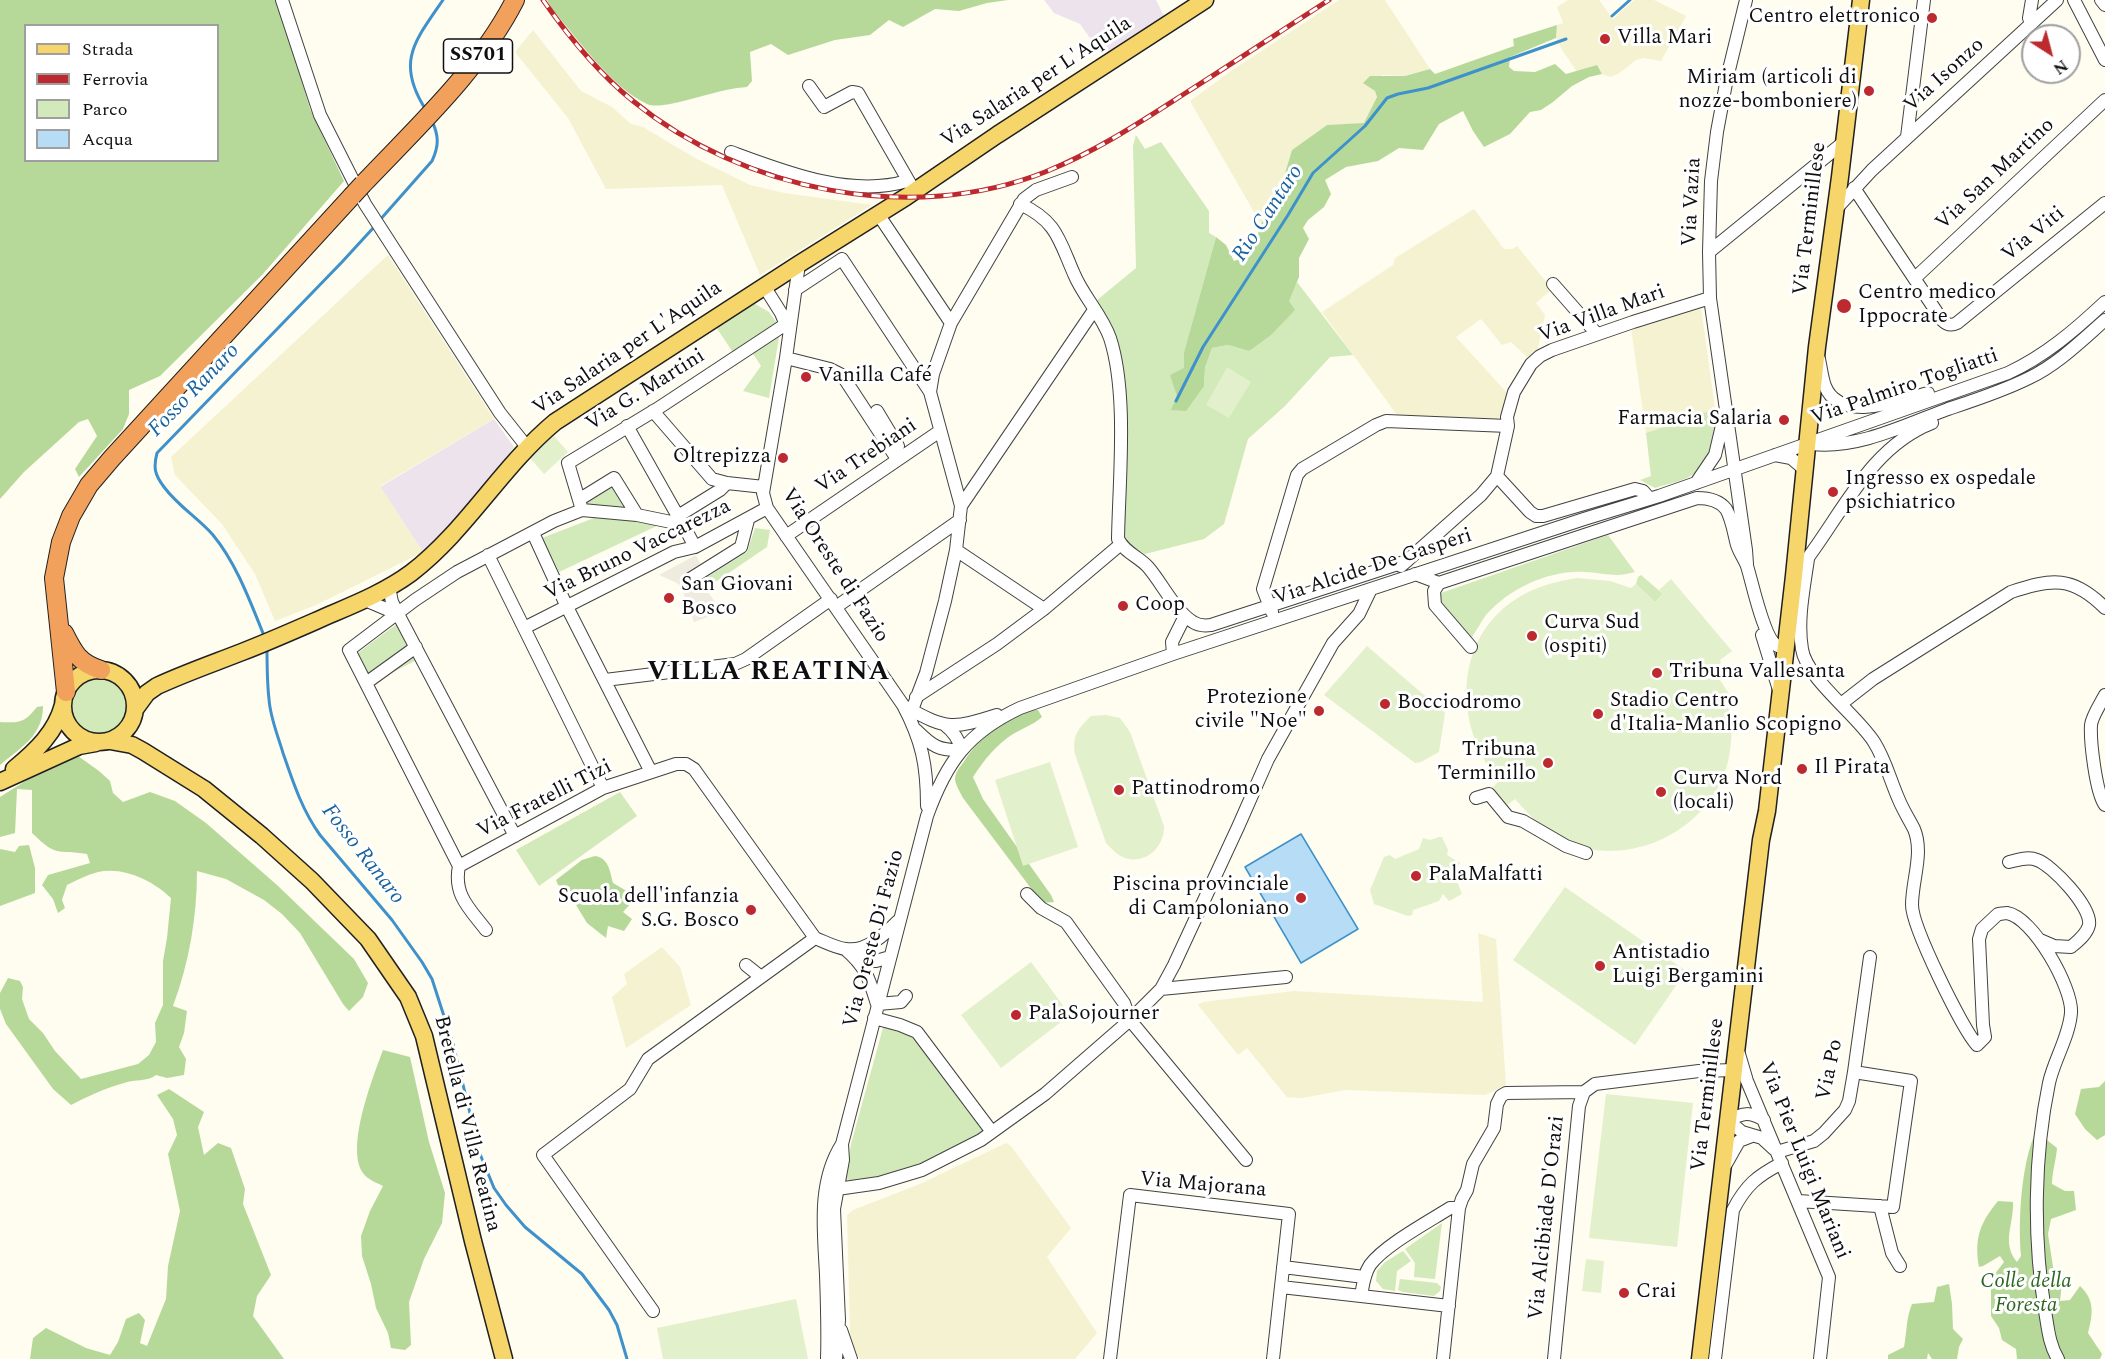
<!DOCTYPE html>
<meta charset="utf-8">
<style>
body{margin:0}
#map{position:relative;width:2105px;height:1359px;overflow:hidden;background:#fffcf0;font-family:Spectral,serif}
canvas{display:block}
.legend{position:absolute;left:24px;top:24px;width:195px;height:138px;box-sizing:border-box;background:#fff;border:2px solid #9f9f9f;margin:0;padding:8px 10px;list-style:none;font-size:18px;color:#0f0f0f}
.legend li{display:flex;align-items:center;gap:12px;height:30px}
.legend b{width:30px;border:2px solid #9f9f9f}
.north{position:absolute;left:2021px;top:24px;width:60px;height:60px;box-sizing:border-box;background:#fff;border:2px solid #9f9f9f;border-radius:50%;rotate:144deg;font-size:16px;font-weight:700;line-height:24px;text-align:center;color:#0f0f0f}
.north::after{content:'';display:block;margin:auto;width:21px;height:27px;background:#bc292e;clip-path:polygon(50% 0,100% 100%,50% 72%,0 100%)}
</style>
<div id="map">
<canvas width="2105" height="1359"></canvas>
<ul class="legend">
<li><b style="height:8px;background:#f6d56a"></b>Strada</li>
<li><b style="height:8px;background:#bc292e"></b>Ferrovia</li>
<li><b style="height:16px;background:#d2e9ba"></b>Parco</li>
<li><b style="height:16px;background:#b6ddf5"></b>Acqua</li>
</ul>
<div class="north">N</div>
</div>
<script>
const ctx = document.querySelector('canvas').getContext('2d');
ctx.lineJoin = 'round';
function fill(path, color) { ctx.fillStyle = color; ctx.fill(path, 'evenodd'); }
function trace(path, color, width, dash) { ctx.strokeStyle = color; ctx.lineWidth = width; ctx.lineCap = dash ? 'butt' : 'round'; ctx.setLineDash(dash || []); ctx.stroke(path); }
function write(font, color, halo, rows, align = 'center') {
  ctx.font = font + ' Spectral,serif'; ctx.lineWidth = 6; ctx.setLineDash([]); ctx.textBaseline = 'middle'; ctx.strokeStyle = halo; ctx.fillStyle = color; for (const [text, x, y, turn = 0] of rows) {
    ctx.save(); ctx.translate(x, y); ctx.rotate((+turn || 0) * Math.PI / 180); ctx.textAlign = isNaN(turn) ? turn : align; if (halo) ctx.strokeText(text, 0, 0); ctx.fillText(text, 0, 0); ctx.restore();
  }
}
fill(new Path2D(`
 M1044,0H1156L1164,16L1103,56L1080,24L1054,13Z
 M494,419L514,447L468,506L423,552L380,487Z`), '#ece3ed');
fill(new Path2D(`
 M1339,0H1385L1430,69L1405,76L1382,75L1375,91L1377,97L1364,124L1327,125L1292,150L1276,203L1261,224L1190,101L1234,69Z
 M1568,0H1599L1613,19L1634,0H1654L1686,16L1661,61L1644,58L1636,60L1618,74L1610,77L1602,74L1596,65L1577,72L1561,48L1556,38L1557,25L1563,23L1557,7Z
 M533,30L581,91L612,107L631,124L643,127L695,158L750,185L784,193L872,205L760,275L722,185L606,189L568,118L515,52Z
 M1474,209L1504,249H1513L1517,246L1552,289L1536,303L1545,315L1537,352L1529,359L1511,342L1502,345L1481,319L1456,337L1509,395L1502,416L1497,419L1397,415L1322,312L1393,265L1395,258Z
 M388,255L494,419L380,486L423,552L316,605L275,621L255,574L222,524L175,475L171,457Z
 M1701,307L1715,409L1646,433L1631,328Z
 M1478,933L1496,939L1506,1085L1485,1095L1345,1090L1302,1098L1287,1097L1247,1048L1238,1055L1198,1005L1203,1002L1294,991L1483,1002Z
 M662,947L680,967L691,1005L626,1048L612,997L627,984L624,974Z
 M1006,1143L1011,1146L1071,1228L1047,1257L1097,1333L1075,1359H860L851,1345L850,1330L847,1215L853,1210L920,1184Z`), '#f4f2d1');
fill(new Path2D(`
 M1136,135L1145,149L1161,142L1209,211V233L1216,237L1184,352V368L1204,386L1205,368L1212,348L1228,345L1249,351L1288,301L1297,282L1353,355L1330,357L1285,406L1248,439L1224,524L1204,539L1145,554L1130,547L1126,542L1124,532L1127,468L1125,384L1120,353L1096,301L1136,268L1133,146Z
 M750,301L769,312L779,326L734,354L714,324Z
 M779,337L769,398L743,391L761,366L752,352L770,339Z
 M1715,409C1715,432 1714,462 1692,475C1681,482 1667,484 1655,488L1640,480L1651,476L1646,433Z
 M614,485L629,510L589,506L586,501Z
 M594,518L656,521L661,524L559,572L542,538Z
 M755,528L770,530L767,547L711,585L707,577L747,552Z
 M1608,535L1635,572C1615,578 1606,573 1585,572C1549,570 1510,588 1486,615C1481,622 1476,631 1471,639L1439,601L1441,593Z
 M1641,575L1663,594L1655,602L1636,584L1638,577Z
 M398,623L417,660L371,683L355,655Z
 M68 708a30 30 0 1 1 60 0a30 30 0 1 1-60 0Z
 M620,792L637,816L539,886L516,850Z
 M883,1028H896L912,1035L983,1132L978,1137C953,1149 870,1190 846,1179L851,1144Z
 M1442,1223L1435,1279L1414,1277L1415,1263L1405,1249Z
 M1403,1251L1411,1261L1397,1271L1395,1291L1383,1289L1376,1281L1377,1271L1385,1262Z
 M1400,1279L1437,1283L1441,1287L1440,1291L1434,1296L1403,1292L1398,1290Z`), '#d2e9ba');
fill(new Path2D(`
 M0,0H278L310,109L344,181L262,275L160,376L129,390V414L123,429L79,477L75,469L97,436L88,419L79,422L24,472L0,499ZM26,26H218V160H26Z
 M547,0H1008L987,3L959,11L935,9L903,27L889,20L870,35L835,40L788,55L771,44L750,52L752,81L747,87C720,89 696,99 670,104C664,105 653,107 647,104C612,88 577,38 552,9Z
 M1557,25L1556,38L1510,57L1509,67L1514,71L1535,72L1555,64L1566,74L1597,65L1602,74L1589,77L1572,86L1553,102L1541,110L1530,112L1510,134L1484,147L1473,131L1463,111L1439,124L1423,150L1399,148L1378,161L1346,167L1325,180L1331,194L1324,207L1308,220L1303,228L1309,239L1299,258V277L1289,301L1295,310L1271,335L1249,351L1228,345L1212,348L1205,368L1204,386L1186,411L1171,410L1177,396L1170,375L1184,368V352L1216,237L1226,245L1234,261L1252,254L1261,224L1276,203L1292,150L1327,125L1364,123L1377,97L1375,91L1363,83L1370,76H1405L1430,69L1435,74L1514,46L1513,39Z
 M43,706C43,736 21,747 0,765V722C20,723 24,723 37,707Z
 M1030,710H1038L1042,717C1033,725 1023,728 1013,734C996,745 984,760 973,777L983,799L1051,895L1054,902L1042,903L963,798C960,792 956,786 955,780C955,773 959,768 963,763C978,738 1003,722 1030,710Z
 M78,756L99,771L110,781L113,793L123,802L150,792L175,801L206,823L277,885L354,959L368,983L363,997L349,1011L343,1004L300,933L282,914L264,900L226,879L197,871C197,917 189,963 173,1006L187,1011L184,1033L179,1047L186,1059L184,1075L167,1078L156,1075C147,1082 135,1079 124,1083C106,1088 88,1096 71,1105L53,1089L6,1024L0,1009V993L8,978L20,981L23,987L22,999L29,1019L43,1033L55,1051L81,1079L138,1064L149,1055L156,1042L155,1023L163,1005V961L167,938L171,898C154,881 123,866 98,872C87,875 77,880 67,885L62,900L65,908L58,913L53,899L42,885L48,875L90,863L87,854C55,849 58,858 32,833V790L17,789L15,833L0,837V797L38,773Z
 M29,845L35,868V893L0,906V849L15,852L19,846Z
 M595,856C609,858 610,872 613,883L630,893L632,902L623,912L632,919L624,931L608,926L606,938L587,923L565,887L558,885L556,880L582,860Z
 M383,1050L410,1057L429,1142L445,1193L442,1223L424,1259L409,1302L411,1345L405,1350L391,1348L388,1333L376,1308L371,1284L362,1256L361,1236L370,1211L383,1186C377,1183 367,1179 363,1173C345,1148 373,1077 383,1050Z
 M2105,1081V1135L2097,1140L2085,1129L2075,1114L2081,1089L2099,1087Z
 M169,1089L204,1112L198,1127L204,1155L218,1143L231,1148L245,1189L243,1204L271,1275L257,1296L253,1316L284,1359H30L33,1338L46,1328L86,1348L110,1355L118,1342L126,1319L139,1313L145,1320L140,1343L147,1346L166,1299L168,1266L180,1211L168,1154L177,1135L173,1119L157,1095Z
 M2034,1136L2043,1137L2057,1148C2056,1161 2052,1172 2052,1184L2065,1191H2074L2076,1210L2051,1219L2048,1234L2053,1267L2058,1272L2062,1282L2060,1301L2070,1300L2080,1286C2095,1300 2093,1314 2088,1333L2102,1354L2100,1359H2017L2016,1349L2002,1340L1999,1328L1991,1316V1279L2004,1262L2000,1256L1983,1266L1979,1267C1974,1238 1980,1223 1998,1201L2013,1202C2014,1224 2001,1243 2017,1262L2021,1256C2018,1223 2021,1167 2034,1136Z
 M1949,1284L1952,1304L1953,1329L1963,1339L1959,1347L1957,1359H1932L1928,1353L1927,1359H1888V1355L1904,1347C1907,1332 1906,1318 1912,1304L1934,1302L1937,1287Z`), '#b6d99a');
fill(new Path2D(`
 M1227,367L1251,382L1229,418L1206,405Z
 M553,435L568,452L544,474L529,457Z
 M1577,578L1610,581L1631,588L1636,584L1655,602L1663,594L1659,590L1671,579L1732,651L1720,660L1721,663L1712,668L1735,703L1728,707C1733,724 1732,739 1729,757C1715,826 1638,867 1572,845C1550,837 1530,816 1515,799L1506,806L1492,788L1499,781C1455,729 1452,643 1513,601C1533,587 1554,582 1577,578Z
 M1367,646L1445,713L1439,752L1421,762L1415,763L1324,695Z
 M1106,715L1120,718L1130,732L1164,826C1165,846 1146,865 1125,858C1117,855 1112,849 1106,843L1075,754C1072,735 1078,729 1091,716Z
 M1050,762L1078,847L1023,866L995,780Z
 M1439,837H1442L1448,850L1447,855L1460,863L1454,874L1462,894L1449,901L1443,894L1439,901L1413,910L1412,915L1408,916L1374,904L1370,890L1384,857L1390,855L1395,859L1419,849L1423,838L1430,840Z
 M1565,887L1686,971L1635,1045L1513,960Z
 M1031,962L1070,1015L1001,1068L961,1015Z
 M1606,1094L1693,1103L1677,1247L1589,1238Z
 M1586,1259L1604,1261L1601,1293L1582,1291Z
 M796,1299L808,1359H663L657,1328Z`), '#e3f0cc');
fill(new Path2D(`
 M696,555L711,585L705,588L720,609L713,615L694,622L683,592L677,583L659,575Z`), '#efebdf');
const water = new Path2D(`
 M1301,834L1358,929L1301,963L1245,867Z`);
fill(water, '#b6ddf5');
trace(water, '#3e91cb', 1.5);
trace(new Path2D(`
 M1612,16L1630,0
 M426,110C395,62 415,41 443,0
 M379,221L432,161C439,146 439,136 432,121
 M1176,401L1203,347L1288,215L1313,173L1365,126L1387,98L1398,94L1428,88L1566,39
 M265,638C251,604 237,564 213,535C198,518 178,506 164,487C155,475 153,468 157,453L342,262L375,226
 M267,647C267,664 267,682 269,699C270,717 278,736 283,753C293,782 302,810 320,835L392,920L422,962L432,979L453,1044L480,1154L494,1188L506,1205L525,1227L582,1274L609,1310L617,1325L627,1359`), '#3e91cb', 3);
const minor = new Path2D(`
 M282,0L320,115L365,204L500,413L527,447
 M1746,0L1727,78L1717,132L1711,181L1709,252L1710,298L1746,550L1747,564
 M2074,0L2105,60
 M2101,0L2105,5
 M2031,24L2029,18L2032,0
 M809,86L824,107L852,92L858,93L912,187
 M1907,137L1924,0
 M731,152C785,172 851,198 907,181
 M1854,188L1942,320C1947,325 1951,326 1957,323L2105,203
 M1020,204C1057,221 1059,240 1074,274C1083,296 1102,315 1110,338C1128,393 1119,480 1118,539C1125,553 1138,556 1148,567C1162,583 1175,611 1193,622C1199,626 1204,626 1211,625L1407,561
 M1836,209L1872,170L2057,0
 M878,214L951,323
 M1709,252L1844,142
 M799,264L786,358L763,493L767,508L903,705C922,741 927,765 927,806
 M1915,278L2105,100
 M1553,284L1597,334
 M764,286L781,313L788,330
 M795,290L842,259L930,392
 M786,358L830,369L842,375L897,459
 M1819,359C1821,368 1822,378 1825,386C1840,424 1901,400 1928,393
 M653,411L712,479L727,483L764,487
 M877,411L898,446
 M627,426L684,527
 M1812,444C1858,449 1905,425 1948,409C1975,400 2003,391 2029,378C2058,364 2081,341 2105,320
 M1775,455L1791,458L1805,470
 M1497,476L1530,512L1536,516H1543L1635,489L1643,491L1650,499
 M1696,483L1715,455L1723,421
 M580,499L614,478L637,515
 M961,506L1094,310
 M582,510L568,463L657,409L786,324
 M678,516L720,490L727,483
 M533,533L567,607L651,772
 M786,536L940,431
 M956,550L1044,609
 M488,555L603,788
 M1808,559C1804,588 1797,620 1802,649C1806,678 1858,716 1874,742C1886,761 1890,780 1899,800C1903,810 1909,819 1914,829C1924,853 1912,880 1912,905C1912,927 1962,1028 1977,1045L1985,1037L1983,1025L1979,939L1982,929L1998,914C2001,914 2004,913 2007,913C2033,917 2073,988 2071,1013C2069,1037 2054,1060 2049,1083C2034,1155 2033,1238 2045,1311C2048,1328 2049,1344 2058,1359
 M1804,563C1842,514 1870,447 1932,423
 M1401,566L1481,495L1497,476L1508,426L1507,417L1514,392L1531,364L1540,356L1552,350L1633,322L1710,298
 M1415,574L1439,583L1697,498C1707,498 1719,500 1726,509C1732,519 1734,534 1737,545C1739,552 1744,558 1747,566C1752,581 1764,641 1778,646L1786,644
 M690,579L741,547L748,520
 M1439,583L1434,591L1435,605L1471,647
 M365,600L398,614L392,602L389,587
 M836,607L960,520
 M1272,612L1263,589L1297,475L1302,469L1376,425L1386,421L1508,426
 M398,614L515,836
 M524,628L674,552L695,547L767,508
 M1762,635L1779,690
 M1173,654L1172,642L1185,616
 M605,680L735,664L746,659L831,599
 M366,683L416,647
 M2105,695C2101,703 2092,716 2091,725C2090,742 2096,793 2105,805
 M916,697L997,644L1044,609L1121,544
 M1841,704L1873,679L2011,592C2052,578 2073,576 2105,608
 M906,707C947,730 953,729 997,715
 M912,710L926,673L945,601L956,550L961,506L930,392L933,374L951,323L1024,199L1036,190L1072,177
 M945,725C954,732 958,739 962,750
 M916,730C932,746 939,751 962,750
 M1476,798L1489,794L1508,817L1523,821L1566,846L1586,853
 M2009,862C2018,860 2028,856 2037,860C2052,865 2092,907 2089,925C2087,934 2078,941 2071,947L2054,946L2040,940
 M459,866L349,650L415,600L457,572L554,521L582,510L637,515L676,523L686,530L695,547
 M1027,894L1041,908L1066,922L1124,1003L1130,1020L1246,1160
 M486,930C470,909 453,895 459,866L603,788L676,764H686L694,769L815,938
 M845,949C866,967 869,978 877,1004
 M855,958L876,961L890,957
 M746,965L761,977
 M1161,989L1286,977
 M878,1004L901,1002L906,996
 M874,1018L900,1025L917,1032L992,1132
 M1739,1054L1747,1081L1829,1277L1820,1359
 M1764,1120C1750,1112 1743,1112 1729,1121L1742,1132L1762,1138L1774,1149
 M1777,1152L1814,1141L1824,1133L1845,1110L1849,1101L1854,1072L1870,957
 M1726,1164L1739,1141L1752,1136
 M837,1189L879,1183L922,1170L981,1140L1045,1094L1130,1020L1161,989L1174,965L1238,827L1268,759L1333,643L1359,614L1371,589
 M1798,1201L1893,1207L1911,1081L1854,1072
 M1880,1206L1892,1253L1900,1266
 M1459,1208L1462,1199L1467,1190L1473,1164L1494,1128L1497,1104L1501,1096L1506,1093L1584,1092
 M1283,1267L1364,1277
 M1281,1287L1361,1296
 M653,1311L543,1155L630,1089L648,1059L815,938C825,942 836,948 846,949C867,952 885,934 898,921
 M841,1330L851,1359
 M827,1359C828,1331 827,1303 826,1275C824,1231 817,1183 842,1144
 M836,1359L839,1320L834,1209L843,1160L842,1144L927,816C946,763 967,733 1020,708L1173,654L1584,519L1659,496L2008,373C2045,356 2075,330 2105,302
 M1110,1359L1130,1195L1289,1214L1273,1359
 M1443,1359L1459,1208H1450C1428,1222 1385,1245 1370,1265C1364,1274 1363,1285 1361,1296L1449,1306
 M1554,1359L1579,1106L1584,1092L1595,1084L1699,1071L1735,1070
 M1715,1359L1733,1210C1746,1185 1757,1176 1782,1163`);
const major = new Path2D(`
 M63 706a36 36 0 1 1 72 0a36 36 0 1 1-72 0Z
 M136,708L147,693L157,686C185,673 214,663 242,652C273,640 304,626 334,613C360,602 388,590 411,573C467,530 501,467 555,422L799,264L906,197L997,135L1205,0
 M110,741L132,745L143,751L204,789L262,836L312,881L368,939L408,997L424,1036L473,1241L504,1359
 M14,769C36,751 56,732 63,705
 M0,782L79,746L96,743
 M1700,1359L1761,840L1767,811L1794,576L1817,347L1840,177L1861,0`);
const highway = new Path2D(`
 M363,184C416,128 480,69 515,0
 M64,633C74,653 79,663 101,670
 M66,692L54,578L61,542L71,516L89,485L112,458L352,196`);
trace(minor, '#424242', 14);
trace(major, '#202020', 19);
trace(highway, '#202020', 20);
trace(minor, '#fff', 12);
trace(major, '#f6d56a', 16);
trace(highway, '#f1a15c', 18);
const rail = new Path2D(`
 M543,0C569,37 597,72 633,101C743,191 912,225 1045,172C1095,152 1139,123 1184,94C1233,63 1281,31 1329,0`);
trace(rail, '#bc292e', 5);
trace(rail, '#fff', 3, [9]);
const highwayBridge = new Path2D(`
 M352,196L363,184`);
trace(highwayBridge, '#202020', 20, []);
trace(highwayBridge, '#f1a15c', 18);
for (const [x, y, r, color] of [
 [1932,18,6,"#bc292e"],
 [1605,39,6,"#bc292e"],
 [1869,91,6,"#bc292e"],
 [1844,306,8,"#bc292e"],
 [806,377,6,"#bc292e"],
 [1784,420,6,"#bc292e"],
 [783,458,6,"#bc292e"],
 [1833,492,6,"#bc292e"],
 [669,598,6,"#bc292e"],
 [1123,606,6,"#bc292e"],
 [1532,636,6,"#bc292e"],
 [1657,673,6,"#bc292e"],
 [1385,704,6,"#bc292e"],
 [1319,711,6,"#bc292e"],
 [1598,714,6,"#bc292e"],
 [1548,763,6,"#bc292e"],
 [1802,769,6,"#bc292e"],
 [1119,790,6,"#bc292e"],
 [1661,792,6,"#bc292e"],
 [1416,876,6,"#bc292e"],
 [1301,898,6,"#bc292e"],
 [751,910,6,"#bc292e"],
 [1600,966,6,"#bc292e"],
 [1016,1015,6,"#bc292e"],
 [1624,1293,6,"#bc292e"]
]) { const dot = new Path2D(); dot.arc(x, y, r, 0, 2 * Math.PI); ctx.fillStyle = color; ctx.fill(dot); trace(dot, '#fff', 2); }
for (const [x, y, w] of [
 [478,56,69]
]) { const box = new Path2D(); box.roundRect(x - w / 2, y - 17, w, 34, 4.5); ctx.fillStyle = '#fff'; ctx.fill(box); trace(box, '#0f0f0f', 1.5); }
write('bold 20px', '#0f0f0f', null, [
 ["SS701",478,56]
]);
write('21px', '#0f0f0f', '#fff', [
 ["Centro elettronico",1920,18,"right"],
 ["Villa Mari",1617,39],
 ["Miriam (articoli di",1857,79,"right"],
 ["nozze-bomboniere)",1857,103,"right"],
 ["Centro medico",1858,294],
 ["Ippocrate",1858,318],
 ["Vanilla Café",818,377],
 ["Farmacia Salaria",1772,420,"right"],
 ["Oltrepizza",771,458,"right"],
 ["Ingresso ex ospedale",1845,480],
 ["psichiatrico",1845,504],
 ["San Giovani",681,586],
 ["Bosco",681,610],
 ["Coop",1135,606],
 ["Curva Sud",1544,624],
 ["(ospiti)",1544,648],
 ["Tribuna Vallesanta",1669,673],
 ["Protezione",1307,699,"right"],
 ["civile \"Noe\"",1307,723,"right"],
 ["Stadio Centro",1610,702],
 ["d'Italia-Manlio Scopigno",1610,726],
 ["Bocciodromo",1397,704],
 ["Tribuna",1536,751,"right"],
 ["Terminillo",1536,775,"right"],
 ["Il Pirata",1814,769],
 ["Curva Nord",1673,780],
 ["(locali)",1673,804],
 ["Pattinodromo",1131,790],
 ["PalaMalfatti",1428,876],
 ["Piscina provinciale",1289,886,"right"],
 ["di Campoloniano",1289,910,"right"],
 ["Scuola dell'infanzia",739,898,"right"],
 ["S.G. Bosco",739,922,"right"],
 ["Antistadio",1612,954],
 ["Luigi Bergamini",1612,978],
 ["PalaSojourner",1028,1015],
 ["Crai",1636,1293]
], 'left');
write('21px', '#0f0f0f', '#fff', [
 ["Via Isonzo",1945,76,-42],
 ["Via Salaria per L'Aquila",1037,83,-33],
 ["Via San Martino",1996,175,-43],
 ["Via Vazia",1693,202,-87],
 ["Via Terminillese",1811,219,-83],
 ["Via Viti",2034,235,-39],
 ["Via Villa Mari",1602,315,-20],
 ["Via Salaria per L'Aquila",628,349,-34],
 ["Via Palmiro Togliatti",1905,388,-19],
 ["Via G. Martini",646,391,-32],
 ["Via Trebiani",867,457,-34],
 ["Via Bruno Vaccarezza",638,551,-26],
 ["Via Oreste di Fazio",834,566,57],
 ["Via Alcide De Gasperi",1373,568,-18],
 ["Via Fratelli Tizi",545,800,-27],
 ["Via Oreste Di Fazio",875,939,-75],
 ["Via Po",1831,1070,-78],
 ["Via Terminillese",1709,1095,-83],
 ["Bretella di Villa Reatina",466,1124,76],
 ["Via Pier Luigi Mariani",1803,1161,68],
 ["Via Majorana",1203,1186,5],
 ["Via Alcibiade D'Orazi",1548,1218,-84]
]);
write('italic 21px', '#2d6620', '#fff', [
 ["Colle della",2026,1283],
 ["Foresta",2026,1307]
]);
write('italic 22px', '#1a639f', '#fff', [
 ["Rio Cantaro",1269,214,-57],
 ["Fosso Ranaro",195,391,-46],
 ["Fosso Ranaro",362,855,52]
]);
ctx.letterSpacing = '1.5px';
write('bold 27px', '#0f0f0f', '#fff', [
 ["VILLA REATINA",769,674]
]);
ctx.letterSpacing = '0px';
</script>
